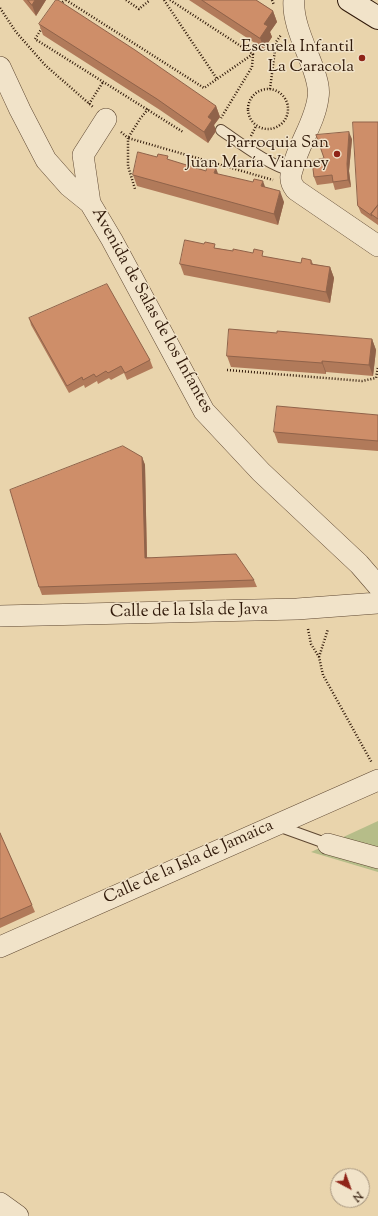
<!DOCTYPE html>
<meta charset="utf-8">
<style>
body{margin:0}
#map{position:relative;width:378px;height:1216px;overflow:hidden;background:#e9d4ac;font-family:"Sorts Mill Goudy",serif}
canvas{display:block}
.north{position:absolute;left:330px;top:1168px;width:40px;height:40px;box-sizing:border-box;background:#f1e3c9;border:1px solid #a4937d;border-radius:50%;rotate:139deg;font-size:11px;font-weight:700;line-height:16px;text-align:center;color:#311a0a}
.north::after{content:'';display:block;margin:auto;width:14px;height:18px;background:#8f2418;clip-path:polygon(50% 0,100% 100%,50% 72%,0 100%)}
</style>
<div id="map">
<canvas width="378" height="1216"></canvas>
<div class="north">N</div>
</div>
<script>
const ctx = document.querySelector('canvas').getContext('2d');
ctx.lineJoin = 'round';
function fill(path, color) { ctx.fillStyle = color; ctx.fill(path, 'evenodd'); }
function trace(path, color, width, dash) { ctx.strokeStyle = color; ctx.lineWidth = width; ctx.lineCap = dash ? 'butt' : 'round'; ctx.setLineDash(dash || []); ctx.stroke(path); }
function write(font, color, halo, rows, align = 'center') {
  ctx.font = font + ' "Sorts Mill Goudy",serif'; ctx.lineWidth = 3; ctx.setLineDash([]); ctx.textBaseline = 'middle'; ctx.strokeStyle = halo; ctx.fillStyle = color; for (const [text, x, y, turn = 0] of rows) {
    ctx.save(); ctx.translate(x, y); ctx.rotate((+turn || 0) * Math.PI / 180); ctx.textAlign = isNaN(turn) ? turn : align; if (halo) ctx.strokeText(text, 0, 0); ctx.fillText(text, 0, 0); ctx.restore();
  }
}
fill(new Path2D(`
 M378,821V872L311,852Z`), '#b6bd89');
const service = new Path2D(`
 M221,130C240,143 270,166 292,171
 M278,826L328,844`);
const minor = new Path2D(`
 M294,0C292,21 306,48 313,68C316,77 320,88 318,98C315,122 299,143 293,167C292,171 290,175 291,179C291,184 293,186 296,190L378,246
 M0,67L20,110L46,160L69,186L90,203
 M106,119L83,155L90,203L112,240L204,411L261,472L359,564L378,586
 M0,616L297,609L378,603
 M328,844L378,858
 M0,947L378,780
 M0,1203L18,1216`);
const secondary = new Path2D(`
 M349,0L378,18`);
trace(service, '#5f4832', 12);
trace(minor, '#5f4832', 22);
trace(secondary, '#311a0a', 24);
trace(new Path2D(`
 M66,0L204,88L253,54
 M126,0L139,9L150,0
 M164,0L217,79
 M170,0L253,54L252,67L221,118
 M272,0L274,5
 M60,4L65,0
 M0,8L16,32L45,65L93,107
 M42,28L35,39L183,132
 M248 109a20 20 0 1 1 40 0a20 20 0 1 1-40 0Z
 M270,89L276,42L281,35
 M89,104L103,82
 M148,109L140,119L128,138L273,180
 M121,132L128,138V166L135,189
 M251,136L256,126
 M227,370L362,381L376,378L378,367
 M308,629L311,644L319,657L323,675L372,763
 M319,657L328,629`), '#311a0a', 2.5, [1, 2]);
trace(service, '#f1e3c9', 10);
trace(minor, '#f1e3c9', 21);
trace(secondary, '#f1e3c9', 22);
fill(new Path2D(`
 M23,0H46L36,16Z
 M189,0H256L273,11L277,22L270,32L272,37L264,49Z
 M39,24L216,106L220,117L214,125L216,131L208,143L160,110L43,35Z
 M378,122V225L361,213L358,206Z
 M352,139L349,171L351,187L335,190L333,183L317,185L314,177L324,158Z
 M169,160L206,171L265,187L284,202L278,225L137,186L133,175Z
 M216,248L301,263L311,260L313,264L330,267L334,278L330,303L184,275L180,264Z
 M29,318L150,360L153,368L127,380L124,373L111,380L109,378L98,384L97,381L85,388L84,385L69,393L31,325Z
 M372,339L376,350L373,376L326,372V374L231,367L227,356Z
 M378,415V451L278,443L274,432Z
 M142,457L145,465L147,557L254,580L257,587L42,595L39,587Z
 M0,833L32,905L35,912L0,928Z`), '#b17a5a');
fill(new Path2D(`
 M35,0H46L36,16L32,5Z
 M273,11L277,22L270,32L272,37L264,49L260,38L264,24Z
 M216,106L220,117L214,125L216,131L208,143L204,132L208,117Z
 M349,132L352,139L349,171L351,187L348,180L347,164Z
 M216,168L220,179L214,173Z
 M263,181L267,192L261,186Z
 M280,191L284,202L278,225L274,214Z
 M330,267L334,278L330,303L326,292Z
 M372,339L376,350L373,376L369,365Z
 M322,361L326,372V374L322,363Z
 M142,457L145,465L147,565L145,558Z`), '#90634a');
const building = new Path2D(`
 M28,0H35L32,5Z
 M56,0H58L135,50L216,106L208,117L212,120L204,132L157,99L39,24Z
 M202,0H256L273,11L264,24L268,26L260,38Z
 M353,122H378V205L371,214L372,216L358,206Z
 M349,132L347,164L348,180L333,182L332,175L314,177L312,161L324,158L316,135Z
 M138,152L157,157L158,154L168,156L167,159L206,171L207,166L216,168L214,173L253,182L254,179L263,181L261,186L280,191L274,214L133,175Z
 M378,205V219L371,214Z
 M185,240L204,244L205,242L215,244L214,248L233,251V249L253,253L254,249L263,251L262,256L301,263L302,258L311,260V264L330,267L326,292L180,264Z
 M107,284L150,360L125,373L121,366L108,373L106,371L96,377L94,374L83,380L82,377L67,386L29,318Z
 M229,329L277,333V331L372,339L369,365L322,361V363L227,356Z
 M277,406L378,415V441L274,432Z
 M123,446L142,457L145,558L236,554L254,580L39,587L10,490Z
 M0,833L32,905L0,919Z`);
fill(building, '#ce8e69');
trace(building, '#90634a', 1);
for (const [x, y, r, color] of [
 [362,58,4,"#8f2418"],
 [337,154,4,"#8f2418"]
]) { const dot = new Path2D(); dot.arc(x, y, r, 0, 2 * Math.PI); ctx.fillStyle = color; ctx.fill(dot); trace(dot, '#f1e3c9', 1.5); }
write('17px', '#311a0a', '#f1e3c9', [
 ["Escuela Infantil",354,48],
 ["La Caracola",354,68],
 ["Parroquia San",329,144],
 ["Juan María Vianney",329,164]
], 'right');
write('17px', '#311a0a', '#f1e3c9', [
 ["Avenida de Salas de los Infantes",151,311,61],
 ["Calle de la Isla de Java",189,612,-1],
 ["Calle de la Isla de Jamaica",189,863,-24]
]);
</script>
